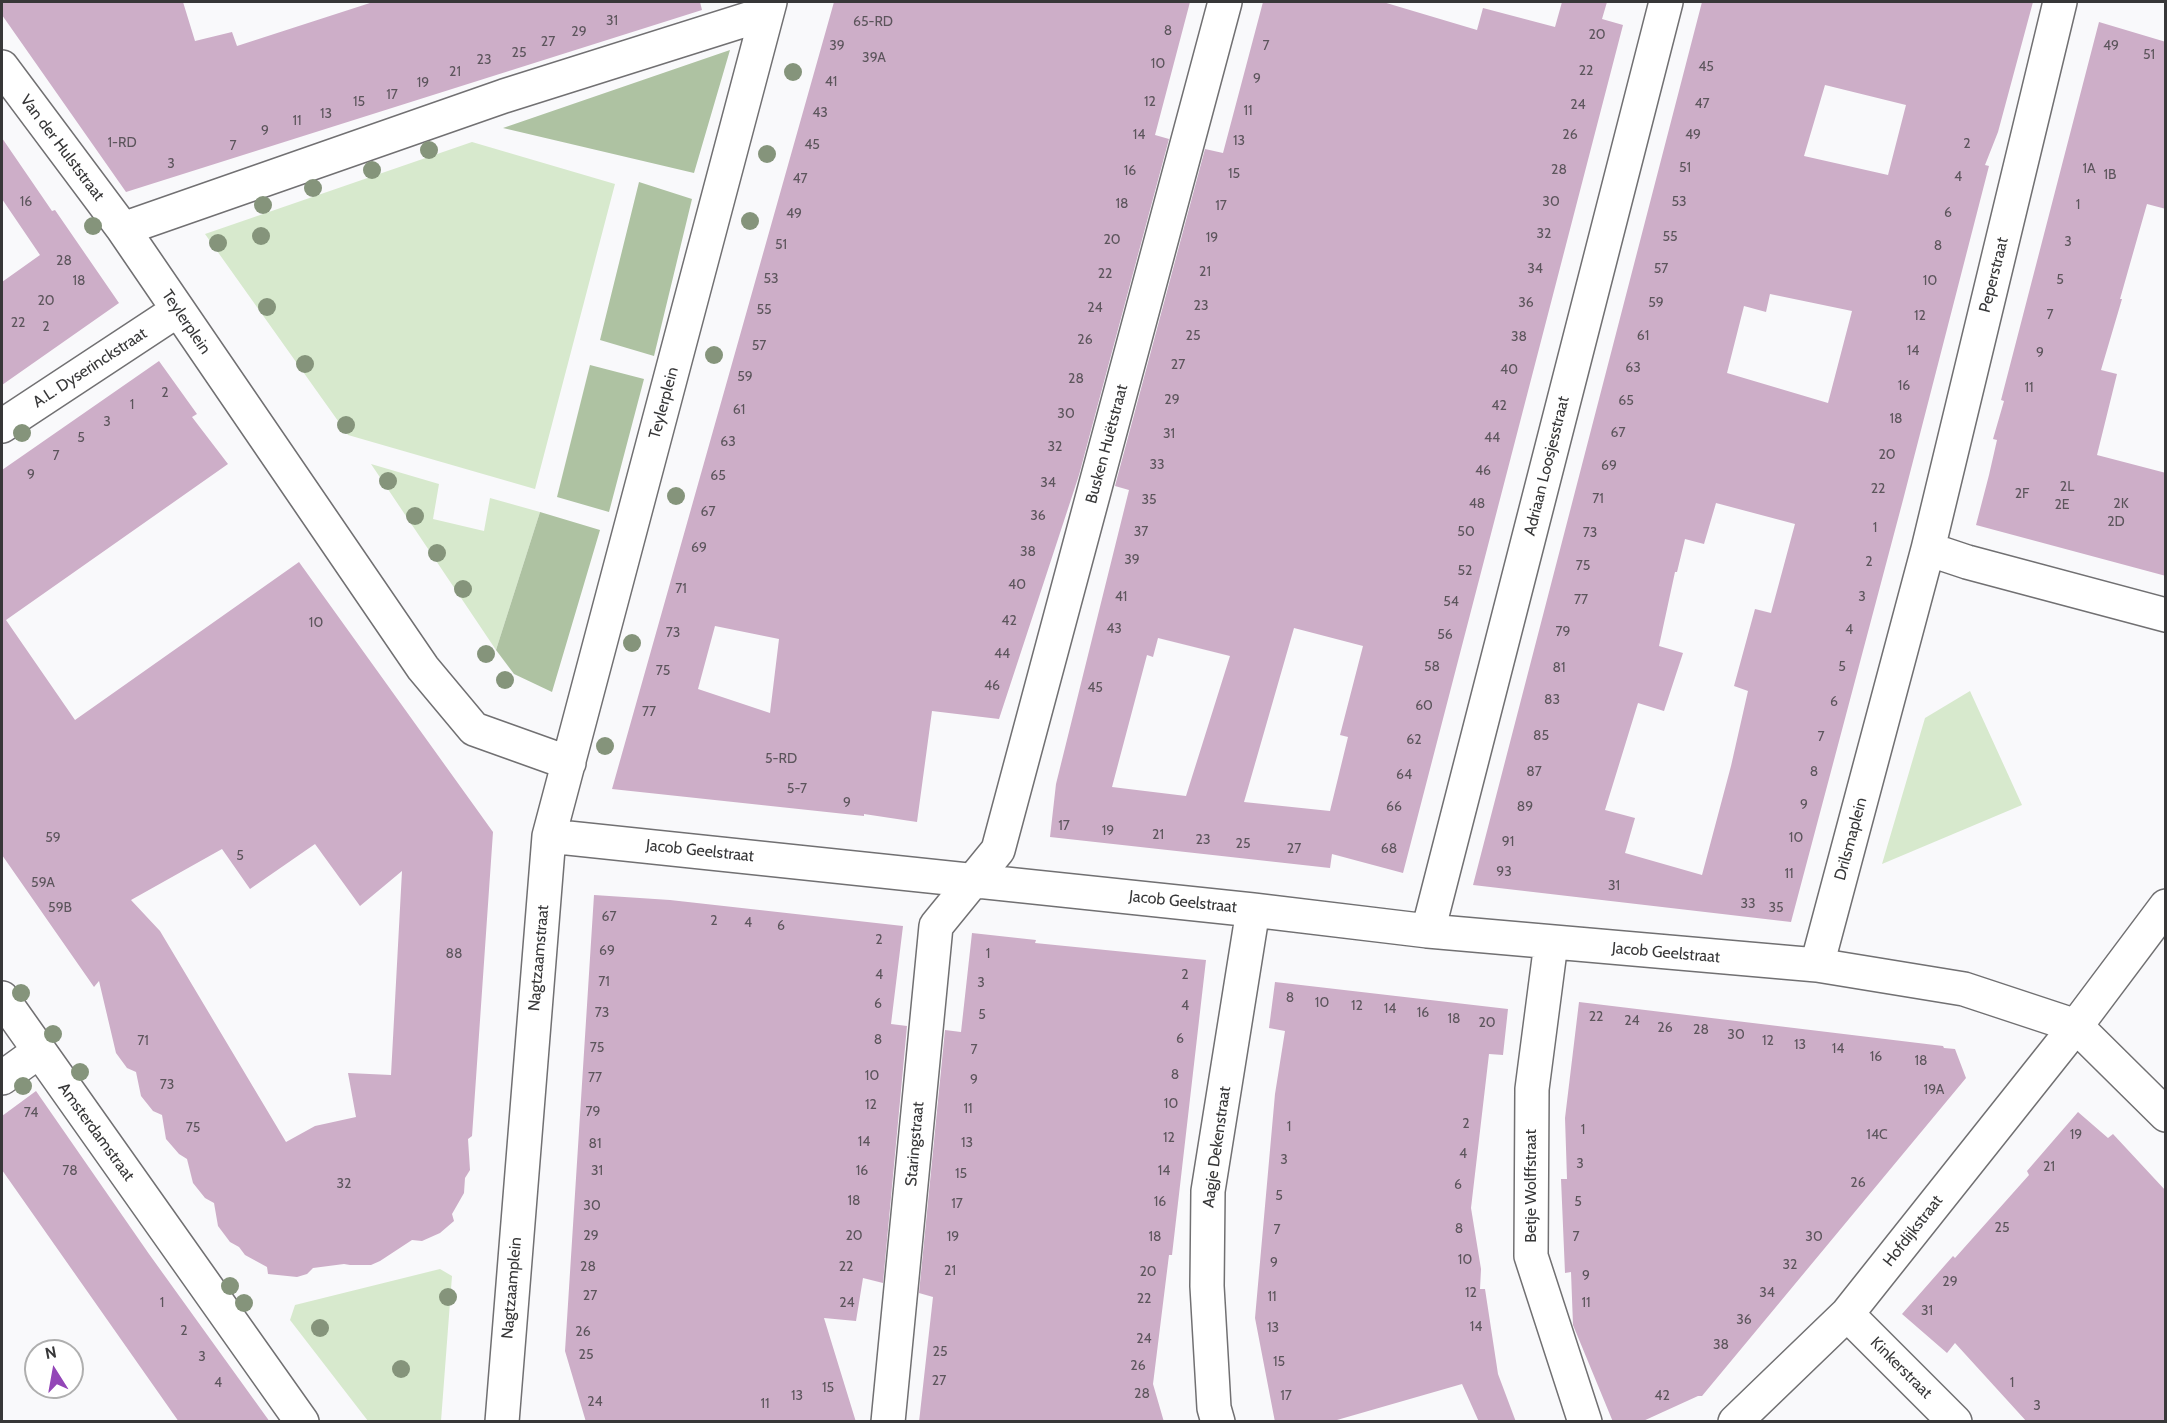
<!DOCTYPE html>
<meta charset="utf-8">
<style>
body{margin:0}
#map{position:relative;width:2167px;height:1423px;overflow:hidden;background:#f9f9fb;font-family:Cabin,sans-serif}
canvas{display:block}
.frame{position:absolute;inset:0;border:3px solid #373738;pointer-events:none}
.north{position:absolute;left:24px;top:1339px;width:60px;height:60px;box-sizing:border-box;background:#fff;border:2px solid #afafaf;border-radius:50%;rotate:349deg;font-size:16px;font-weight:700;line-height:24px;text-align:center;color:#373738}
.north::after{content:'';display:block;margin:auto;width:21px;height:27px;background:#9346b7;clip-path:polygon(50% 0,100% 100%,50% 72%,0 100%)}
</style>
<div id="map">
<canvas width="2167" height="1423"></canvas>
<div class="frame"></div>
<div class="north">N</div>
</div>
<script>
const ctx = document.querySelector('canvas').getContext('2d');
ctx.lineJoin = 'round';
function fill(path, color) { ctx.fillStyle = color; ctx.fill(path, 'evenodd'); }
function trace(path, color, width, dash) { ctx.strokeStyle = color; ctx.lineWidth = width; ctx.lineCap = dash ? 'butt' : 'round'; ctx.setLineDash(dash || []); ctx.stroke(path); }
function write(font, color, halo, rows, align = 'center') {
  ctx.font = font + ' Cabin,sans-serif'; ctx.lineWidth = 6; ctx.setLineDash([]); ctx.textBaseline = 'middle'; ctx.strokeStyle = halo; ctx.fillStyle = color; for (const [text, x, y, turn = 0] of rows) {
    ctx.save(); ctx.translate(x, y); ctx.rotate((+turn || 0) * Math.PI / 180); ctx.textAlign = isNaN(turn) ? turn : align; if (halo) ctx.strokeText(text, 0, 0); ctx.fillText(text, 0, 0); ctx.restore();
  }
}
fill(new Path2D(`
 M472,142L615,184L535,489L348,435L205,234Z
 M371,464L439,484L433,519L484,531L490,498L540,512L496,650Z
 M1970,691L2022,805L1882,864L1925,718Z
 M440,1269L452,1276L441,1421H368L290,1320L295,1305Z`), '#d7e9cd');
fill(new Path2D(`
 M730,50L694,173L503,128Z
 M639,182L692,199L654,356L600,340Z
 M590,365L644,379L609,512L557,497Z
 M540,512L600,530L552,692L514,674L496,650Z`), '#aec2a2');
fill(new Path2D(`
 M2,2H183L195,41L232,32L237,46L373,2H700L702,10L126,192L2,15Z
 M834,2H1190L1155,135L1169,139L1079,475L999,719L932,711L917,822L864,814V816L612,789ZM715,626L779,639L770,713L698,689Z
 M1263,2H1383L1477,30L1483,8L1555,27L1562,2H1607L1602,19L1623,25L1403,873L1332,854L1330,868L1050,837L1056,784L1129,490L1115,486L1205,149L1223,153ZM1294,628L1363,646L1340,735L1348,737L1330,811L1244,802ZM1158,638L1230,656L1186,796L1112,787L1147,655L1153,657Z
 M1702,2H2033L1998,132L1985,165L1989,166L1903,500L1791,922L1473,885ZM1825,85L1906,105L1888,175L1804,156ZM1770,294L1852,311L1828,403L1727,373L1744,306L1766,312ZM1716,503L1795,524L1771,613L1755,609L1734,686L1748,691L1731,766L1702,875L1625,853L1635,818L1605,810L1638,703L1664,711L1683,653L1659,646L1675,572H1677L1685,539L1704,544Z
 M2099,22L2166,42V209L2147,204L2120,299H2122L2101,370L2117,374L2097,455L2166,473V576L1976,525L1989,475L1997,440L1993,439L2004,401L2001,400Z
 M2,138L52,211L55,210L119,303L2,385V282L40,255L2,199Z
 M159,361L197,414L192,417L228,464L6,620L75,720L299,562L493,832L472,1136L468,1139L470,1170L465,1178L464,1193L452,1214L454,1221L440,1233L422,1241L412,1240L380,1261L371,1265H350L344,1264L313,1268L307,1274L297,1277L268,1274L267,1267L245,1255L239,1247L230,1242L218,1226L214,1203L205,1198L193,1183L187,1159L179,1154L166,1139L162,1115L153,1111L141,1096L136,1072L127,1068L116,1053L99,981L94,987L2,855V470ZM315,844L360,906L402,871L391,1075L348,1073L356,1117L315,1126L286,1142L160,931L131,900L222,849L250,889Z
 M594,895L670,900L903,926L891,1024L907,1026L883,1283L863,1278L856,1321L824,1318L856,1422H586L565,1351Z
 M972,933L1036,940L1035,943L1206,960L1172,1255H1169L1153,1384L1164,1422H919L933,1297L919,1293L945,1030L961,1032Z
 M1275,982L1508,1009L1503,1055L1489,1054L1471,1208L1481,1269L1480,1289H1485L1498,1374L1516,1422H1479L1462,1384L1330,1422H1275L1255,1318L1275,1094L1285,1031L1269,1028Z
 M1579,1002L1943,1046L1944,1048L1955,1049L1966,1078L1702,1396H1698L1641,1422H1613L1573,1325L1571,1272L1565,1273L1561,1179H1567L1565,1118Z
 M36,1091L149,1254L270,1422H179L2,1170V1116Z
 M2078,1112L2108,1138L2113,1134L2166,1191V1422H2027L1955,1343L1947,1353L1902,1314L1953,1256L1955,1258L2029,1175L2027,1171Z`), '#cdaec8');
const minor = new Path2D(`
 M2,67L123,229L423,668L474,729L569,763
 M123,229L504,96L767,13
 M2,426L178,310
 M1928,549L2060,2
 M549,836L1253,910L1428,931L1817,965L1964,989L2076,1026L2166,1115
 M1428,931L1666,2
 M1551,943L1532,1089L1531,1256L1585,1422
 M1817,965L1928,549L1967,562L2166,615
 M2,998L302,1422
 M2,1078L38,1052
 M1847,1314L1955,1422
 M502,1422L549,836L770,2
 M888,1422L936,926L998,850L1225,2
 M1218,1422L1214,1408L1207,1286L1208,1191L1253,910
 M1735,1422L1847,1314L2076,1026L2166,906`);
trace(minor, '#717072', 36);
trace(minor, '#fff', 33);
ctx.fillStyle = '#85947b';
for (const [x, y] of [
 [793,72],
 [429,150],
 [767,154],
 [372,170],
 [313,188],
 [263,205],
 [750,221],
 [93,226],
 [261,236],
 [218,243],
 [267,307],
 [714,355],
 [305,364],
 [346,425],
 [22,433],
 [388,481],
 [676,496],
 [415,516],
 [437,553],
 [463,589],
 [632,643],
 [486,654],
 [505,680],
 [605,746],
 [21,993],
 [53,1034],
 [80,1072],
 [23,1086],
 [230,1286],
 [448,1297],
 [244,1303],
 [320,1328],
 [401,1369]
]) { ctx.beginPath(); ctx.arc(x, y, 9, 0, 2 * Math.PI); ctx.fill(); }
write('14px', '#5c555c', null, [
 ["31",612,21],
 ["65-RD",873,22],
 ["8",1168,31],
 ["29",579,32],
 ["20",1597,35],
 ["27",548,42],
 ["39",837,46],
 ["7",1266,46],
 ["49",2111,46],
 ["25",519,53],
 ["51",2149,55],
 ["39A",874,58],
 ["23",484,60],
 ["10",1158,64],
 ["45",1706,67],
 ["22",1586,71],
 ["21",455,72],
 ["9",1257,79],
 ["41",831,82],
 ["19",423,83],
 ["17",392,95],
 ["15",359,102],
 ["12",1150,102],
 ["47",1702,104],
 ["24",1578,105],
 ["11",1248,111],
 ["43",820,113],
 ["13",326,114],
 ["11",297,121],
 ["9",265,131],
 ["14",1139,135],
 ["26",1570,135],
 ["49",1693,135],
 ["13",1239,141],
 ["1-RD",122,143],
 ["2",1967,144],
 ["45",812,145],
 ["7",233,146],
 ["3",171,164],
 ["51",1685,168],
 ["1A",2089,169],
 ["28",1559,170],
 ["16",1130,171],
 ["15",1234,174],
 ["1B",2110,175],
 ["4",1958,177],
 ["47",800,179],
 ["16",26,202],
 ["30",1551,202],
 ["53",1679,202],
 ["18",1122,204],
 ["1",2078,205],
 ["17",1221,206],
 ["6",1948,213],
 ["49",794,214],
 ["32",1544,234],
 ["55",1670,237],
 ["19",1212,238],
 ["20",1112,240],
 ["3",2068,242],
 ["51",781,245],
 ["8",1938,246],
 ["28",64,261],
 ["34",1535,269],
 ["57",1661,269],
 ["21",1205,272],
 ["22",1105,274],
 ["53",771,279],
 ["5",2060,280],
 ["18",79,281],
 ["10",1930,281],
 ["20",46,301],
 ["36",1526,303],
 ["59",1656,303],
 ["23",1201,306],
 ["24",1095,308],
 ["55",764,310],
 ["7",2050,315],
 ["12",1920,316],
 ["22",18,323],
 ["2",46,327],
 ["25",1193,336],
 ["61",1643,336],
 ["38",1519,337],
 ["26",1085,340],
 ["57",759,346],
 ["14",1913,351],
 ["9",2040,353],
 ["27",1178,365],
 ["63",1633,368],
 ["40",1509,370],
 ["59",745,377],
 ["28",1076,379],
 ["16",1904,386],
 ["11",2029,388],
 ["2",165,393],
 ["29",1172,400],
 ["65",1626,401],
 ["1",132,405],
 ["42",1499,406],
 ["61",739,410],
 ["30",1066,414],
 ["18",1896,419],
 ["3",107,422],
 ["67",1618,433],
 ["31",1169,434],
 ["5",81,438],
 ["44",1492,438],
 ["63",728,442],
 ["32",1055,447],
 ["20",1887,455],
 ["7",56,456],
 ["33",1157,465],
 ["69",1609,466],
 ["46",1483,471],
 ["9",31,475],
 ["65",718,476],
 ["34",1048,483],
 ["2L",2067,487],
 ["22",1878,489],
 ["2F",2022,494],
 ["71",1598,499],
 ["35",1149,500],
 ["48",1477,504],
 ["2K",2121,504],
 ["2E",2062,505],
 ["67",708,512],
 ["36",1038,516],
 ["2D",2116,522],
 ["1",1875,528],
 ["37",1141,532],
 ["50",1466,532],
 ["73",1590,533],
 ["69",699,548],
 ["38",1028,552],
 ["39",1132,560],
 ["2",1869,562],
 ["75",1583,566],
 ["52",1465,571],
 ["40",1017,585],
 ["71",681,589],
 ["41",1121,597],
 ["3",1862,597],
 ["77",1581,600],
 ["54",1451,602],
 ["42",1009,621],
 ["10",316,623],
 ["43",1114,629],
 ["4",1849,630],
 ["79",1563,632],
 ["73",673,633],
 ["56",1445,635],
 ["44",1002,654],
 ["58",1432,667],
 ["5",1842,667],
 ["81",1559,668],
 ["75",663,671],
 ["46",992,686],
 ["45",1095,688],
 ["83",1552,700],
 ["6",1834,702],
 ["60",1424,706],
 ["77",649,712],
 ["85",1541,736],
 ["7",1821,737],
 ["62",1414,740],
 ["5-RD",781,759],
 ["87",1534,772],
 ["8",1814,772],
 ["64",1404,775],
 ["5-7",797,789],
 ["9",847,803],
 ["9",1804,805],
 ["66",1394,807],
 ["89",1525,807],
 ["17",1064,826],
 ["19",1108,831],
 ["21",1158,835],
 ["59",53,838],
 ["10",1796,838],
 ["23",1203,840],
 ["91",1508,842],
 ["25",1243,844],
 ["27",1294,849],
 ["68",1389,849],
 ["5",240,856],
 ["93",1504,872],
 ["11",1789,874],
 ["59A",43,883],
 ["31",1614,886],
 ["33",1748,904],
 ["59B",60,908],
 ["35",1776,908],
 ["67",609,917],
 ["2",714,921],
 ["4",748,923],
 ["6",781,926],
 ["2",879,940],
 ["69",607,951],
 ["88",454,954],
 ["1",988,954],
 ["4",879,975],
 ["2",1185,975],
 ["71",604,982],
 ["3",981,983],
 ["8",1290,998],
 ["10",1322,1003],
 ["6",878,1004],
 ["4",1185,1006],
 ["12",1357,1006],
 ["14",1390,1009],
 ["73",602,1013],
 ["16",1423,1013],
 ["5",982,1015],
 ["22",1596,1017],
 ["18",1454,1019],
 ["24",1632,1021],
 ["20",1487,1023],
 ["26",1665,1028],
 ["28",1701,1030],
 ["30",1736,1035],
 ["6",1180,1039],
 ["8",878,1040],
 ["71",143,1041],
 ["12",1768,1041],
 ["13",1800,1045],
 ["75",597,1048],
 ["14",1838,1049],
 ["7",974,1050],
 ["16",1876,1057],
 ["18",1921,1061],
 ["8",1175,1075],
 ["10",872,1076],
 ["77",595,1078],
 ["9",974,1080],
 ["73",167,1085],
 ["19A",1934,1090],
 ["10",1171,1104],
 ["12",871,1105],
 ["11",968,1109],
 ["79",593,1112],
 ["74",31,1113],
 ["2",1466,1124],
 ["1",1289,1127],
 ["75",193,1128],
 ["1",1583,1130],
 ["14C",1877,1135],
 ["19",2076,1135],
 ["12",1169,1138],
 ["14",864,1142],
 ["13",967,1143],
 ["81",595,1144],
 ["4",1463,1154],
 ["3",1284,1160],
 ["3",1580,1164],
 ["21",2049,1167],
 ["78",70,1171],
 ["31",597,1171],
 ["16",862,1171],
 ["14",1164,1171],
 ["15",961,1174],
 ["26",1858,1183],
 ["32",344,1184],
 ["6",1458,1185],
 ["5",1279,1196],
 ["18",854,1201],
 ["16",1160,1202],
 ["5",1578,1202],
 ["17",957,1204],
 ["30",592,1206],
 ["25",2002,1228],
 ["8",1459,1229],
 ["7",1277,1230],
 ["29",591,1236],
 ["20",854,1236],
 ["19",953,1237],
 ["18",1155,1237],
 ["7",1576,1237],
 ["30",1814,1237],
 ["10",1465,1260],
 ["9",1274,1263],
 ["32",1790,1265],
 ["28",588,1267],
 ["22",846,1267],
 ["21",950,1271],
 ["20",1148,1272],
 ["9",1586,1276],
 ["29",1950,1282],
 ["12",1471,1293],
 ["34",1767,1293],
 ["27",590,1296],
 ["11",1272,1297],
 ["22",1144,1299],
 ["1",162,1303],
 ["24",847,1303],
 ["11",1586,1303],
 ["31",1927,1311],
 ["36",1744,1320],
 ["14",1476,1327],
 ["13",1273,1328],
 ["2",184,1331],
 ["26",583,1332],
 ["24",1144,1339],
 ["38",1721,1345],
 ["25",940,1352],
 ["25",586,1355],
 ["3",202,1357],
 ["15",1279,1362],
 ["26",1138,1366],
 ["27",939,1381],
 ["4",218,1383],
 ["1",2012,1383],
 ["15",828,1388],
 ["28",1142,1394],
 ["13",797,1396],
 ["17",1286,1396],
 ["42",1662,1396],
 ["24",595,1402],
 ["11",765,1404],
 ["3",2037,1406]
]);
write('16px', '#373738', '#fff', [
 ["Van der Hulststraat",62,148,53],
 ["Peperstraat",1994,275,-76],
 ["Teylerplein",186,322,56],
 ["A.L. Dyserinckstraat",90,368,-33],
 ["Teylerplein",664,403,-75],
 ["Busken Huëtstraat",1107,444,-75],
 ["Adriaan Loosjesstraat",1547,466,-76],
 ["Drilsmaplein",1851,839,-75],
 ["Jacob Geelstraat",700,851,6],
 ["Jacob Geelstraat",1183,902,6],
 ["Jacob Geelstraat",1666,953,5],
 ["Nagtzaamstraat",539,958,-85],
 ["Amsterdamstraat",96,1132,54],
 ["Staringstraat",915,1144,-85],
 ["Aagje Dekenstraat",1217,1147,-82],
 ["Betje Wolffstraat",1531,1186,-90],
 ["Hofdijkstraat",1913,1231,-52],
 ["Nagtzaamplein",512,1288,-85],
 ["Kinkerstraat",1901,1368,45]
]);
</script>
